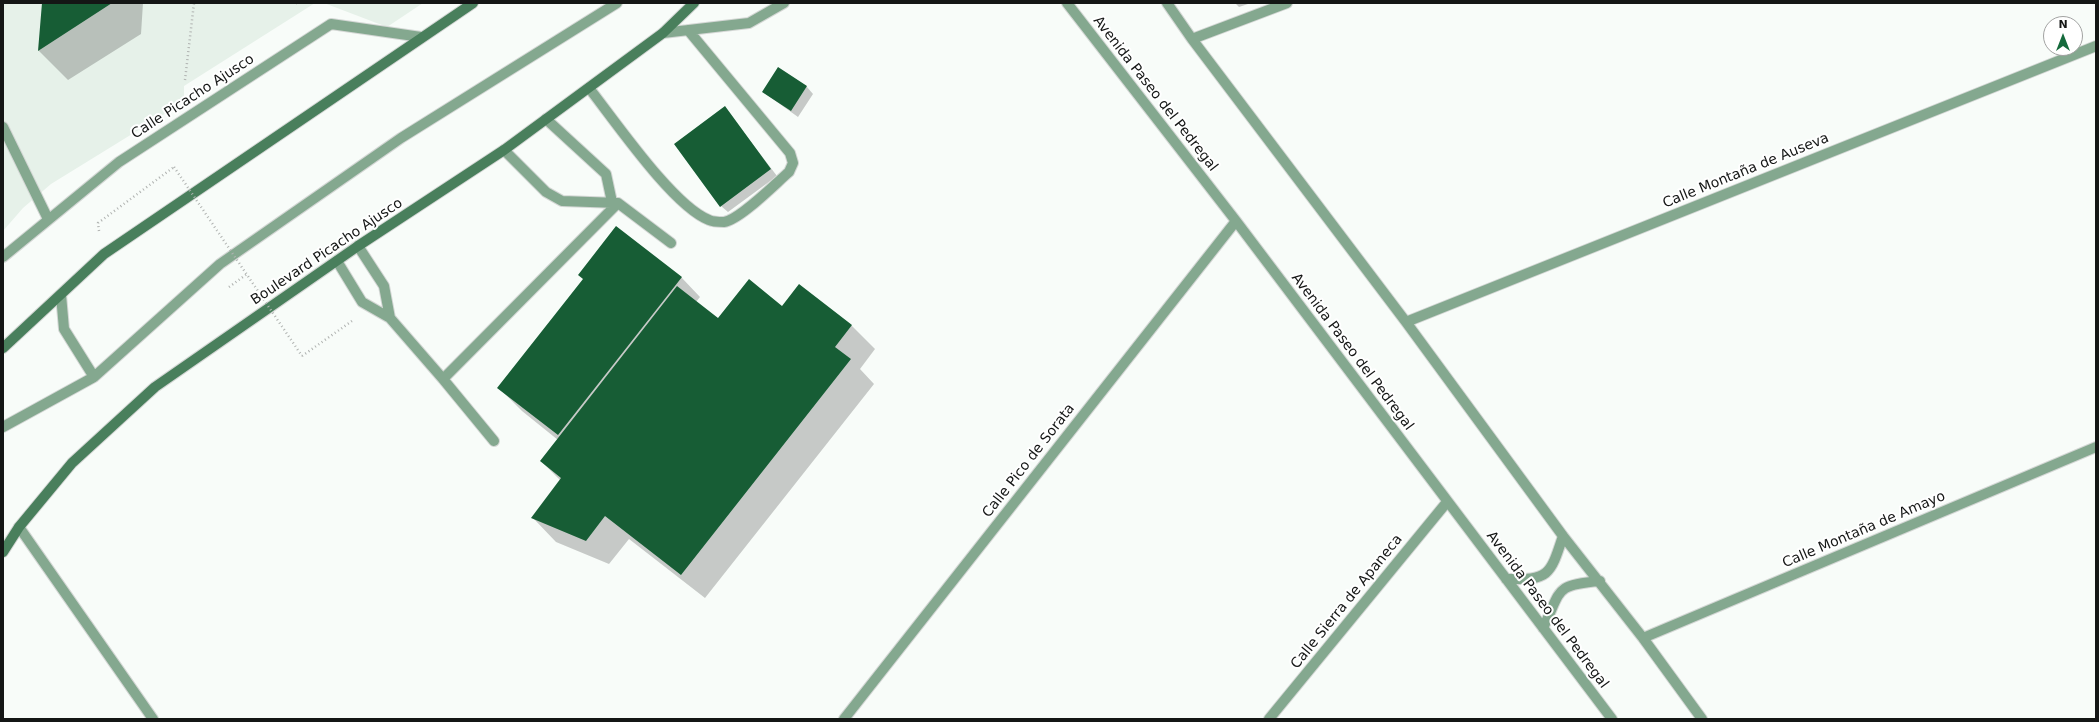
<!DOCTYPE html>
<meta charset="utf-8">
<style>
body{margin:0}
#map{position:relative;width:2099px;height:722px;overflow:hidden;background:#f8fcf9;font-family:"DejaVu Sans",sans-serif}
canvas{display:block}
.frame{position:absolute;inset:0;border:4px solid #141615;pointer-events:none}
.north{position:absolute;left:2043px;top:16px;width:40px;height:40px;box-sizing:border-box;background:#fff;border:1px solid #a1a2a1;border-radius:50%;rotate:0deg;font-size:11px;font-weight:700;line-height:16px;text-align:center;color:#141615}
.north::after{content:'';display:block;margin:auto;width:14px;height:18px;background:#156a3c;clip-path:polygon(50% 0,100% 100%,50% 72%,0 100%)}
</style>
<div id="map">
<canvas width="2099" height="722"></canvas>
<div class="frame"></div>
<div class="north">N</div>
</div>
<script>
const ctx = document.querySelector('canvas').getContext('2d');
ctx.lineJoin = 'round';
function fill(path, color) { ctx.fillStyle = color; ctx.fill(path, 'evenodd'); }
function trace(path, color, width, dash) { ctx.strokeStyle = color; ctx.lineWidth = width; ctx.lineCap = dash ? 'butt' : 'round'; ctx.setLineDash(dash || []); ctx.stroke(path); }
function write(font, color, halo, rows, align = 'center') {
  ctx.font = font + ' "DejaVu Sans",sans-serif'; ctx.lineWidth = 4; ctx.setLineDash([]); ctx.textBaseline = 'middle'; ctx.strokeStyle = halo; ctx.fillStyle = color; for (const [text, x, y, turn = 0] of rows) {
    ctx.save(); ctx.translate(x, y); ctx.rotate((+turn || 0) * Math.PI / 180); ctx.textAlign = isNaN(turn) ? turn : align; if (halo) ctx.strokeText(text, 0, 0); ctx.fillText(text, 0, 0); ctx.restore();
  }
}
fill(new Path2D(`
 M3,3H315L184,86V102L51,184L23,208L3,231Z
 M324,3H423L387,27Z`), '#e6f1e9');
fill(new Path2D(`
 M43,3H143L141,34L68,80L39,51Z
 M1235,3H1251L1239,7Z
 M778,69L807,87L813,94L798,117L763,92Z
 M725,108L777,176L728,212L721,206Z
 M616,228L682,278L700,297L696,302L719,320L783,307L799,285L852,326L875,349L860,369L874,384L705,598L629,539L609,564L556,542L533,518L561,481L541,461L558,440L522,411L499,388L584,280Z`), '#0003');
fill(new Path2D(`
 M42,3H112L38,51Z
 M778,67L807,86L791,111L762,92Z
 M725,106L771,169L720,207L674,144Z
 M616,226L682,277L558,435L497,388L583,279L578,275Z
 M749,279L782,306L799,284L852,325L835,347L851,359L681,575L605,516L586,541L531,518L561,478L540,461L677,286L718,318Z`), '#175d35');
const lane = new Path2D(`
 M663,33L749,23L784,3
 M589,88C615,121 673,206 709,220C713,222 720,222 724,222C740,220 776,183 789,172L793,163L790,153L688,30
 M546,119L606,174L612,202
 M3,127L48,219
 M504,150L546,192L562,201L618,203L671,243
 M358,246L384,286L390,318
 M337,261L362,302L390,318L443,379L618,203
 M61,295L64,329L94,377
 M443,379L494,441
 M3,427L94,377L220,264L401,138L617,3
 M19,527L153,719`);
const street = new Path2D(`
 M1067,3L1236,221L1612,719
 M1167,3L1192,39L1406,322L1563,536L1643,638L1702,719
 M1192,39L1287,3
 M3,257L119,162L331,24L421,37
 M1406,322L2096,46
 M1506,579C1549,580 1550,576 1563,536
 M1543,628C1562,590 1553,585 1600,581
 M1643,638L2096,447
 M844,719L1236,221
 M1269,719L1447,502`);
const secondary = new Path2D(`
 M3,348L104,254L473,3
 M3,552L19,527L72,463L155,387L358,246L504,150L663,33L694,3`);
trace(lane, '#d4d7d5', 12);
trace(street, '#d4d7d5', 12);
trace(secondary, '#d4d7d5', 12);
trace(new Path2D(`
 M297,3L299,6
 M185,80L194,3
 M99,231L98,223L174,167
 M229,287L247,274
 M302,356L352,321`), '#b0b3b1', 2.5, [1, 3]);
trace(lane, '#84a88f', 10);
trace(street, '#84a88f', 10);
trace(secondary, '#497f5c', 10);
trace(new Path2D(`
 M174,167L302,356`), '#b0b3b1', 2.5, [1, 3]);
write('14px', '#141615', '#fff', [
 ["Avenida Paseo del Pedregal",1155,94,52],
 ["Calle Picacho Ajusco",193,97,-33],
 ["Calle Montaña de Auseva",1746,171,-22],
 ["Boulevard Picacho Ajusco",327,252,-34],
 ["Avenida Paseo del Pedregal",1352,352,53],
 ["Calle Pico de Sorata",1029,461,-52],
 ["Calle Montaña de Amayo",1864,530,-23],
 ["Calle Sierra de Apaneca",1347,602,-51],
 ["Avenida Paseo del Pedregal",1547,610,53]
]);
</script>
